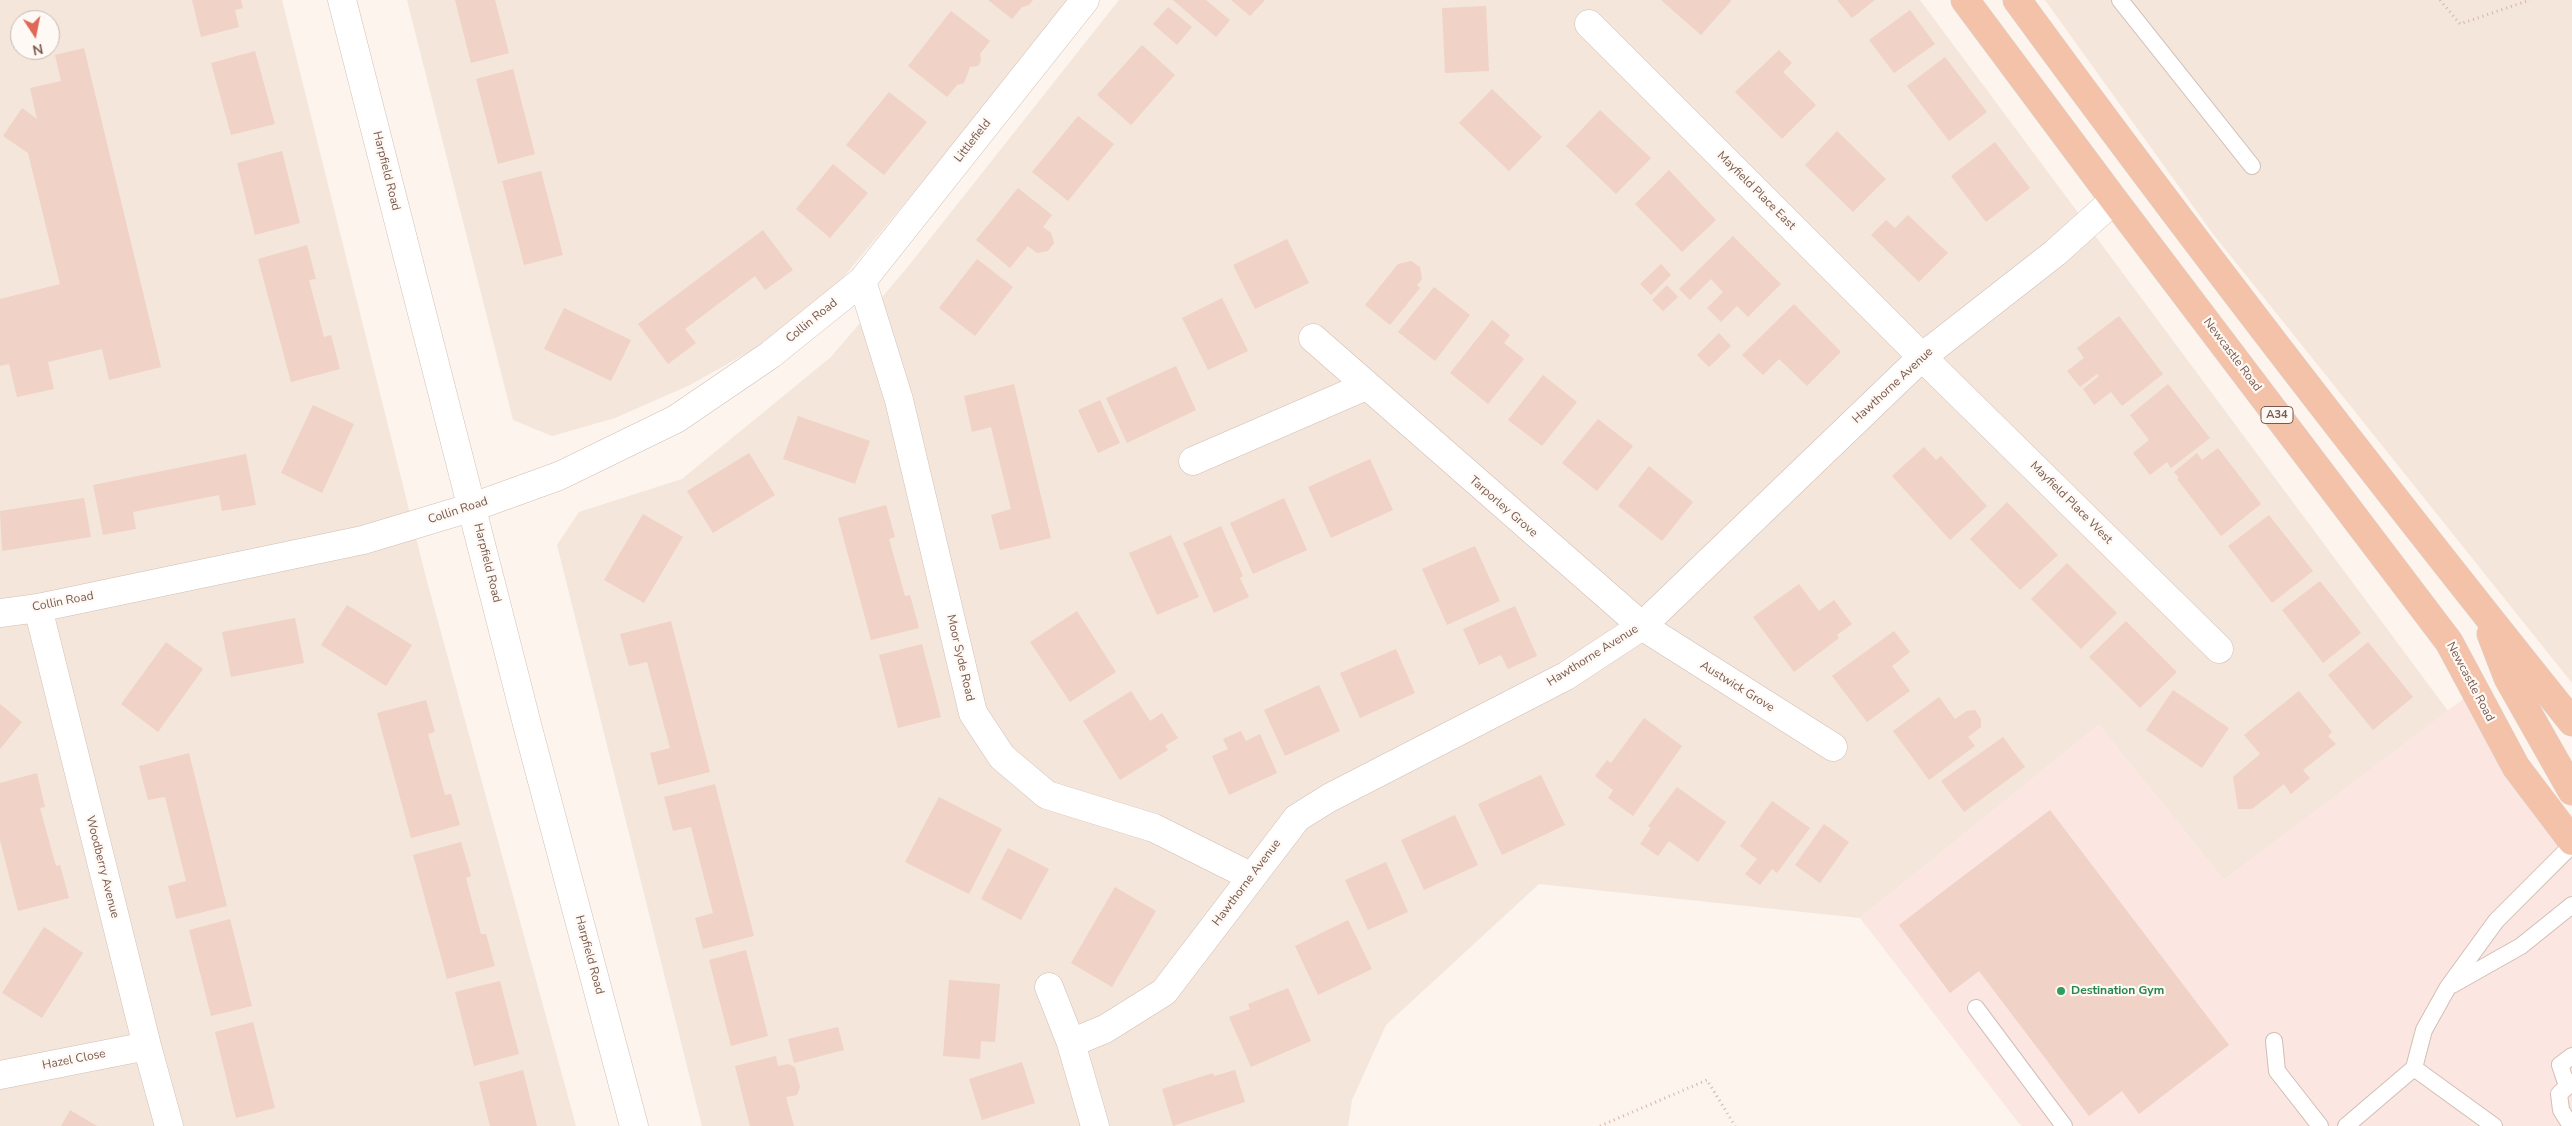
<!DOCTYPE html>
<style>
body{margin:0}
#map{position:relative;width:2572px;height:1126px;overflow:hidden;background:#fcf4ed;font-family:"Nunito Sans",sans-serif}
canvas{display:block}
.north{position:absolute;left:10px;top:10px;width:50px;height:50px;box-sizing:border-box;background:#fef9f4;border:1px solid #c8b9b2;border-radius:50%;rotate:169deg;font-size:14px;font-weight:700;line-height:20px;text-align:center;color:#77594f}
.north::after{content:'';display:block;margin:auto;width:18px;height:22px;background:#df6859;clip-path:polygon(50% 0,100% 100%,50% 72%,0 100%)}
</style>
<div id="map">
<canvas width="2572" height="1126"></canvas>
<div class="north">N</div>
</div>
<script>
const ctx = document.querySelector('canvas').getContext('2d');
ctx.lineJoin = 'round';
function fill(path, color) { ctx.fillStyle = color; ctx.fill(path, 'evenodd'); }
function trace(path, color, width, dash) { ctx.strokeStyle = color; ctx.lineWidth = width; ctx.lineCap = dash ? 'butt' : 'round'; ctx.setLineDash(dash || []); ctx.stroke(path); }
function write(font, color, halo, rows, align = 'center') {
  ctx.font = font + ' "Nunito Sans",sans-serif'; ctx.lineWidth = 4.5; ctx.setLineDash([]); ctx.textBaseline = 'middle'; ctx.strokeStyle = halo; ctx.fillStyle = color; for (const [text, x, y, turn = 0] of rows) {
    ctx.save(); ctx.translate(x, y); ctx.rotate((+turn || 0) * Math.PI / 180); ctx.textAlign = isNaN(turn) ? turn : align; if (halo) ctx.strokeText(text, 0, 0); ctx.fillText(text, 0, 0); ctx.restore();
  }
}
fill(new Path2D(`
 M0,0H282L425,574L576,1126H0ZM20,20H50V50H20Z
 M407,0H1072L843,278L761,345L690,385L615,418L552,436L513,420Z
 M1119,0H1920L2448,711L2224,880L2099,725L1860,918L1539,884L1386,1025L1352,1100L1348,1126H702L557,545L579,512L682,479L831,357L906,269Z
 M2045,0H2572V683L2213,234Z`), '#f4e6db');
fill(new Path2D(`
 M2475,690L2572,841V1126H2021L1860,918L2099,725L2224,880Z`), '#fbe6e1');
fill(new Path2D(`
 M192,0H241L243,8L235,10L239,27L201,37Z
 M455,0H495L509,53L471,63Z
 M988,0H1033L1029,5L1022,7L1012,19Z
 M1173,0H1206L1230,20L1216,37Z
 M1231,0H1265L1250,16Z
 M1661,0H1730L1731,1L1701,35Z
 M1837,0H1875L1852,18Z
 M1486,6L1489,71L1445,73L1442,8Z
 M1168,7L1192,27L1177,45L1153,24Z
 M1910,10L1935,44L1894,73L1869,40Z
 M951,11L990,41L980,54L981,61L978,66L970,67L964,83L957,85L947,97L908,66Z
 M1142,45L1175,75L1131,125L1097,95Z
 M84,48L161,367L109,380L102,349L48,362L54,389L17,397L9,364L0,366V299L60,284L28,153L3,136L22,108L37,119L30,88L61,81L55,55Z
 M1779,50L1792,63L1783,72L1816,105L1782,139L1735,92Z
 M255,51L275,124L231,135L211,63Z
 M1945,57L1987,112L1949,141L1907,86Z
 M513,69L535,154L498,164L476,79Z
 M1492,89L1542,137L1509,171L1459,123Z
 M889,92L927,122L884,175L846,145Z
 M1600,110L1651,158L1616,194L1566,146Z
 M1078,116L1114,144L1068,201L1032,172Z
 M1837,131L1886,179L1853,212L1805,165Z
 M1995,142L2030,188L1986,222L1951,176Z
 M282,151L300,223L255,235L237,163Z
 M833,164L868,193L830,238L796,209Z
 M1669,170L1716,220L1682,252L1635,204Z
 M541,171L563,255L524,265L502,181Z
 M1018,188L1052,215L1043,227L1051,233L1054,243L1048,251L1037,253L1028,246L1010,268L976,240Z
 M1908,215L1948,253L1919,282L1871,235L1886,220L1895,228Z
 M763,230L793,270L765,290L755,276L685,329L696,343L668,364L638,324Z
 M1733,236L1781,284L1748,317L1737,306L1721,322L1707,308L1723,292L1711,279L1690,300L1679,289Z
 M1287,239L1309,283L1255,309L1233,265Z
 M307,245L316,279L309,280L324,337L331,335L340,369L291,382L258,259Z
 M977,259L1013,287L975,336L939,308Z
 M1411,261L1420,267L1422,279L1417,285L1420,288L1390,325L1365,305L1398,264Z
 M1661,264L1671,275L1651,295L1640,284Z
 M1667,285L1678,297L1663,311L1652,300Z
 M1434,287L1470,315L1435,361L1398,332Z
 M1222,298L1248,351L1208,370L1182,318Z
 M1794,304L1841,352L1807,386L1779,359L1763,375L1742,355Z
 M564,308L631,340L611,381L544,349Z
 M2119,316L2163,374L2122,406L2111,392L2094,405L2083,389L2099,376L2097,374L2080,387L2067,371L2084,358L2077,348Z
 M1492,320L1510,335L1504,343L1524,359L1488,404L1450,373Z
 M1719,333L1731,346L1709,367L1697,355Z
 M1176,366L1196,410L1127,443L1106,398Z
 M1543,375L1577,402L1542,446L1508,420Z
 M1014,384L1051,538L1000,550L991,515L1011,509L991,427L972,432L964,396Z
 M2168,384L2210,438L2171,468L2167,462L2150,475L2133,453L2149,440L2130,415Z
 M1100,400L1120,443L1098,453L1078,410Z
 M313,405L354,424L322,493L281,473Z
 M798,416L870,441L855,484L783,459Z
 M1598,419L1633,446L1597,491L1562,463Z
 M1924,447L1936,460L1941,456L1987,506L1950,540L1892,476Z
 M2218,448L2261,504L2221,536L2177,479L2179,478L2174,472L2197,453L2202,460Z
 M749,453L775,495L713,533L687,491Z
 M246,454L256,505L222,511L219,495L133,512L136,529L103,535L93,485Z
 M1370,459L1393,510L1331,538L1308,487Z
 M1649,466L1693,502L1662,541L1618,506Z
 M84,498L91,537L2,551L0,511Z
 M1284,498L1307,550L1253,574L1230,523Z
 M2007,502L2058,555L2020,590L1970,539Z
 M886,505L895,537L889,539L905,596L910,595L919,628L871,640L838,518Z
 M643,514L683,537L644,603L604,580Z
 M2269,515L2313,571L2272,603L2228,546Z
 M1221,526L1243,576L1240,578L1249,597L1214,613L1183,543Z
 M1171,535L1199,597L1157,615L1129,553Z
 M1475,546L1500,601L1447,625L1422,569Z
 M2067,563L2117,613L2081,649L2031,599Z
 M2320,581L2361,633L2323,663L2282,610Z
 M1799,584L1819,611L1834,600L1852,624L1837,635L1839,638L1794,672L1753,617Z
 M347,605L412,645L386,686L321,645Z
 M1515,606L1537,656L1508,669L1501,655L1479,665L1463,629Z
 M1077,611L1116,672L1070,702L1030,642Z
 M295,618L304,663L231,677L222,632Z
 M671,621L710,772L658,785L650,753L670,748L647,662L629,666L620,634Z
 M2126,621L2177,672L2140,708L2089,657Z
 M1894,631L1910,652L1892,666L1910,691L1867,722L1832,676Z
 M166,642L203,669L158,732L121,704Z
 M2368,642L2413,697L2373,730L2328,675Z
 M922,644L941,717L898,728L879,655Z
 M1396,649L1415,693L1360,718L1340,673Z
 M1319,685L1340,731L1285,756L1264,710Z
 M2173,690L2229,728L2202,768L2146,730Z
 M1131,691L1150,721L1162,713L1178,738L1165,746L1168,750L1120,780L1083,721Z
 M2299,691L2332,732L2328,736L2336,744L2303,770L2310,778L2291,794L2284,784L2252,809H2238L2233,777L2260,754L2244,735Z
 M1939,697L1955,719L1967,711L1975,710L1981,719V727L1968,737L1975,746L1929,780L1893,731Z
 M426,700L435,732L428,734L445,795L451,794L460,825L411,838L377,713Z
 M0,704L22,722L0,749Z
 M1644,718L1682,746L1633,816L1608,798L1613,790L1595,776L1607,760L1611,763Z
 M1241,731L1246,741L1260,734L1277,773L1229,795L1212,756L1228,749L1223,739Z
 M2003,737L2025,767L1964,812L1941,781Z
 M189,753L227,906L176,919L168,886L186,881L165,797L148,800L139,766Z
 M37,773L45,807L40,808L56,866L60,865L69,898L18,911L0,840V783Z
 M1541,775L1565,825L1502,855L1478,804Z
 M715,784L754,936L703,949L695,918L713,913L691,827L673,831L664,797Z
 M1677,787L1726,822L1698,862L1669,841L1658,856L1640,844L1651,828L1648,826Z
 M939,797L1002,829L969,894L905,862Z
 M1772,801L1810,828L1777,873L1772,869L1760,885L1745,874L1757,859L1740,846Z
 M2050,810L2229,1045L2139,1114L2122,1091L2089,1116L1979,971L1950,993L1899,925Z
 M1455,815L1478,865L1424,890L1401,840Z
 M1824,824L1849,842L1820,883L1795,865Z
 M461,842L471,876L466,878L481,934H486L495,966L447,979L413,855Z
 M1008,848L1049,869L1021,920L981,899Z
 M1386,862L1408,912L1368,930L1345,880Z
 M1115,887L1156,911L1112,987L1071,963Z
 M230,919L252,1006L211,1016L189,930Z
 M1348,920L1372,969L1318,995L1295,946Z
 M44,927L83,953L42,1018L2,993Z
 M746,950L768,1036L731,1046L709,960Z
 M949,980L1000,984L995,1042L981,1041L980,1059L943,1056Z
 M500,981L519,1054L474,1066L455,992Z
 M1288,988L1311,1041L1251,1067L1229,1017L1250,1009L1248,1004Z
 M253,1022L275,1108L236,1118L215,1032Z
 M838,1027L844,1050L794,1063L788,1039Z
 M776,1056L778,1066L788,1064L795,1067L800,1087L797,1095L786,1097L794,1126H750L735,1066Z
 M1022,1062L1035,1103L982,1120L969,1079Z
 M523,1070L537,1126H490L479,1082Z
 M1235,1070L1245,1102L1173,1126L1162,1089L1213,1073L1214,1076Z
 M70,1110L97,1126H61Z`), '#f0d2c6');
const service = new Path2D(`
 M2120,0L2252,166
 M2452,985L2521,946L2572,905
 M1976,1008L2064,1126
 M2274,1041L2277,1071L2320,1126
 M2414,1068L2494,1126
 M2567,1086L2560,1065L2572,1056
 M2346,1126L2414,1068L2424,1030L2448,987L2496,921L2572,845
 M2571,1126L2561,1110L2559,1094L2572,1082`);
const minor = new Path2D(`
 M1589,24L1922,357L2219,649
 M862,281L899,400L973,713L1002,757L1047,795L1154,828L1252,877
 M1313,338L1642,626L1833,747
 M1193,461L1366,386
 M38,608L147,1046L169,1126
 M0,613L38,608L363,540L473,507L559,476L676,419L770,355L862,281L1085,0
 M1049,987L1071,1043L1095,1126
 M1071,1043L1105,1029L1164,992L1297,818L1329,798L1566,676L1642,626L1922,357L2055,253L2114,200
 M0,1075L147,1046`);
const tertiary = new Path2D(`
 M342,0L529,732L634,1126`);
const trunk = new Path2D(`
 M1965,0L2114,200L2449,642L2516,767L2572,841
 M2017,0C2196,245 2382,485 2572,722
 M2491,634L2508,678L2572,791`);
trace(service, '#d1beb4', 18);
trace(minor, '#d1beb4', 29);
trace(tertiary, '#d1beb4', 29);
trace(trunk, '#d9d1ce', 29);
trace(new Path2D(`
 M2440,0L2460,24L2530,0
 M1600,1126L1707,1080L1735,1126`), '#d6b4a8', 3, [1, 4]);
trace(service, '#fff', 16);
trace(minor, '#fff', 28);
trace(tertiary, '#fff', 28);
trace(trunk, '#f4c2a8', 28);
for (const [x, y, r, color] of [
 [2061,991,5,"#2e9e5b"]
]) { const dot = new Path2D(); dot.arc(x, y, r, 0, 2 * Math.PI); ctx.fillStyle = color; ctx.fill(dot); trace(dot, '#fef9f4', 2); }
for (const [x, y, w] of [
 [2277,415,32]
]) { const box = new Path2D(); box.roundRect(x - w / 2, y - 8.5, w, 17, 4); ctx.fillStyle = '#fef9f4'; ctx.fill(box); trace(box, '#77594f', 1); }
write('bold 11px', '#77594f', null, [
 ["A34",2277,415]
]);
write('12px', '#77594f', '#fef9f4', [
 ["Littlefield",973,141,-52],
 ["Harpfield Road",386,171,76],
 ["Mayfield Place East",1756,191,45],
 ["Collin Road",812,321,-39],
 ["Newcastle Road",2232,355,53],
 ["Hawthorne Avenue",1893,386,-43],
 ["Mayfield Place West",2071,503,45],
 ["Tarporley Grove",1503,507,41],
 ["Collin Road",458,511,-18],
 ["Harpfield Road",487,563,76],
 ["Collin Road",63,602,-11],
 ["Hawthorne Avenue",1593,656,-32],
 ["Moor Syde Road",960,658,77],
 ["Newcastle Road",2470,682,62],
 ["Austwick Grove",1737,687,32],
 ["Woodberry Avenue",102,867,76],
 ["Hawthorne Avenue",1247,883,-53],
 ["Harpfield Road",589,955,75],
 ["Hazel Close",74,1060,-11]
]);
write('bold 12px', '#27864d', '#fef9f4', [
 ["Destination Gym",2071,991]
], 'left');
</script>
